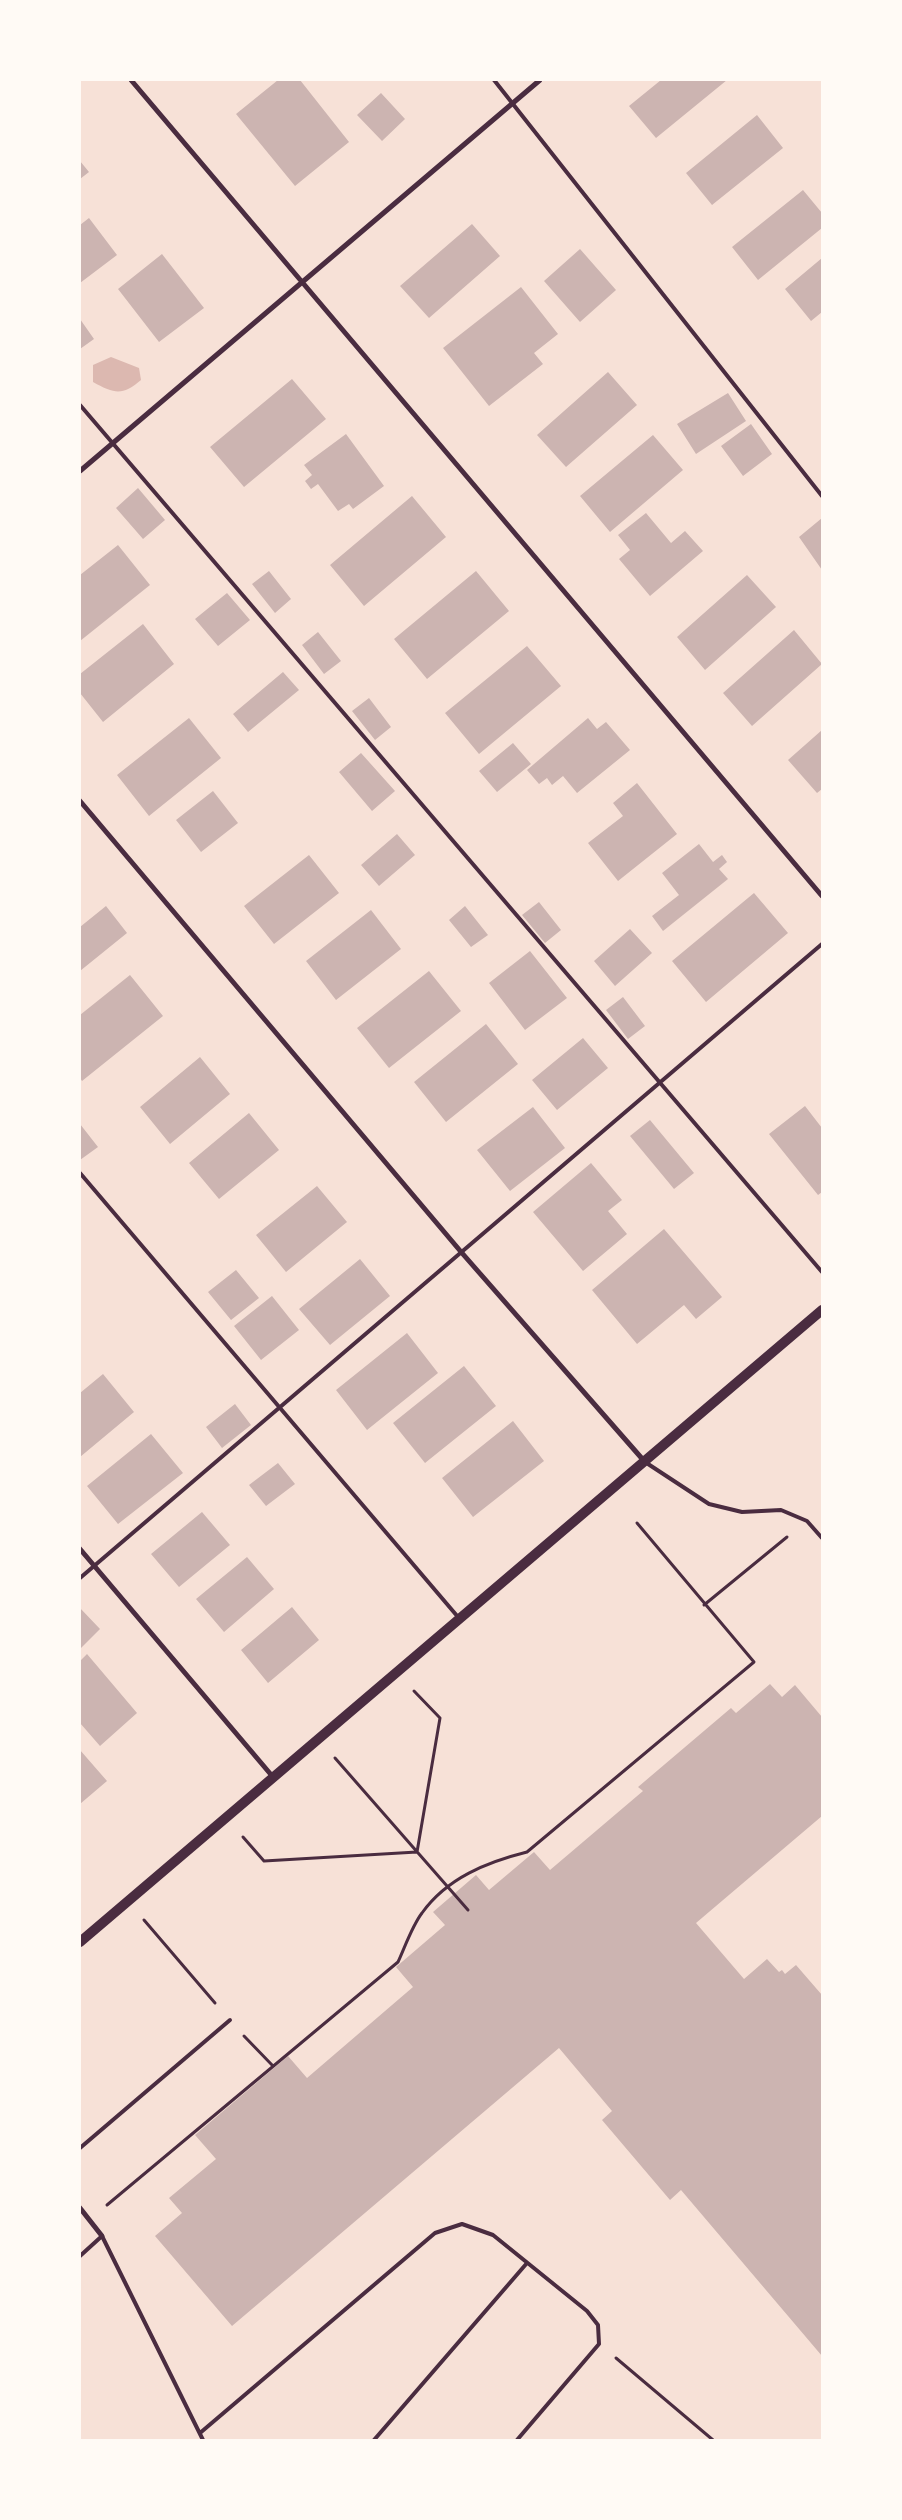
<!DOCTYPE html>
<style>
body{margin:0}
#map{position:relative;width:902px;height:2520px;overflow:hidden;background:#f7e1d7;font-family:Bitter,serif}
canvas{display:block}
.frame{position:absolute;inset:0;border:81px solid #fffaf5;pointer-events:none}
</style>
<div id="map">
<canvas width="902" height="2520"></canvas>
<div class="frame"></div>
</div>
<script>
const ctx = document.querySelector('canvas').getContext('2d');
ctx.lineJoin = 'round';
function fill(path, color) { ctx.fillStyle = color; ctx.fill(path, 'evenodd'); }
function trace(path, color, width, dash) { ctx.strokeStyle = color; ctx.lineWidth = width; ctx.lineCap = dash ? 'butt' : 'round'; ctx.setLineDash(dash || []); ctx.stroke(path); }
fill(new Path2D(`
 M111,357L139,368L141,380C122,396 115,394 93,382V365Z`), '#dcb8b0');
fill(new Path2D(`
 M278,80H300L349,142L295,186L236,114Z
 M661,80H727L656,138L629,106Z
 M381,93L405,119L382,141L357,115Z
 M757,115L783,148L712,205L686,173Z
 M80,161L89,172L80,179Z
 M803,190L822,213V228L758,280L732,247Z
 M89,218L117,255L80,283V225Z
 M472,224L500,256L429,318L400,286Z
 M580,249L616,290L580,322L544,281Z
 M162,254L204,308L159,342L118,289Z
 M822,258V312L811,321L785,289Z
 M521,287L558,334L534,353L543,364L489,406L443,348Z
 M80,319L94,339L80,349Z
 M608,372L637,405L566,467L537,435Z
 M292,379L326,419L244,487L210,447Z
 M728,393L746,421L696,454L677,424Z
 M751,424L772,454L743,476L721,446Z
 M346,434L384,486L353,509L349,504L338,511L318,484L311,489L305,481L312,475L304,465Z
 M653,435L683,470L610,532L580,496Z
 M138,488L165,520L143,539L116,508Z
 M412,496L446,537L364,606L330,565Z
 M646,513L671,543L685,531L703,551L650,596L619,559L630,550L618,535Z
 M822,518V570L799,537Z
 M118,545L150,585L80,641V575Z
 M269,571L291,599L275,613L252,584Z
 M476,571L509,611L427,679L394,639Z
 M747,575L776,607L705,670L677,637Z
 M227,593L250,620L218,646L195,619Z
 M143,624L174,664L103,722L80,693V674Z
 M794,630L822,664L752,726L723,693Z
 M318,632L341,661L324,674L302,645Z
 M527,646L561,686L479,754L445,713Z
 M283,672L299,690L248,732L233,714Z
 M369,698L391,727L375,740L352,711Z
 M189,718L221,758L149,816L117,775Z
 M588,718L597,729L606,722L630,750L577,793L563,776L552,785L547,778L539,784L527,770Z
 M822,730V789L817,793L788,760Z
 M513,743L531,764L497,792L479,771Z
 M361,753L395,791L372,811L339,772Z
 M637,783L677,834L618,881L588,843L623,816L613,803Z
 M213,791L238,823L201,852L176,820Z
 M397,834L415,855L379,886L361,865Z
 M699,844L713,862L722,855L727,862L719,869L728,879L663,931L652,916L679,895L662,873Z
 M309,855L339,893L274,944L244,906Z
 M754,893L788,933L706,1002L672,961Z
 M539,902L561,930L545,943L522,915Z
 M106,906L127,933L80,971V927Z
 M465,906L488,935L471,947L449,920Z
 M371,910L401,949L336,1000L306,961Z
 M630,929L652,953L615,986L594,961Z
 M530,951L567,998L525,1030L489,983Z
 M429,971L461,1011L389,1068L357,1028Z
 M130,975L163,1016L82,1081L80,1078V1015Z
 M623,997L645,1026L628,1039L606,1010Z
 M486,1024L518,1064L446,1122L414,1082Z
 M583,1038L608,1068L557,1110L532,1080Z
 M200,1057L230,1094L170,1144L140,1107Z
 M805,1106L822,1128V1192L818,1195L769,1134Z
 M533,1107L565,1148L510,1191L477,1150Z
 M249,1113L279,1150L219,1199L189,1163Z
 M650,1120L694,1173L674,1189L630,1136Z
 M80,1124L98,1147L80,1160Z
 M591,1163L622,1200L608,1211L627,1234L583,1271L533,1212Z
 M317,1186L347,1222L286,1272L256,1235Z
 M664,1229L722,1297L696,1319L684,1305L637,1344L592,1290Z
 M360,1259L390,1296L330,1345L299,1309Z
 M236,1270L259,1298L231,1320L208,1292Z
 M272,1296L299,1330L261,1360L234,1326Z
 M407,1333L438,1373L367,1430L336,1390Z
 M464,1366L496,1406L425,1463L393,1423Z
 M103,1374L134,1412L80,1457V1393Z
 M235,1404L251,1425L222,1448L206,1427Z
 M513,1421L544,1461L473,1517L442,1478Z
 M151,1434L183,1473L118,1524L87,1486Z
 M278,1463L295,1484L266,1506L249,1485Z
 M202,1512L230,1545L179,1587L151,1554Z
 M247,1557L274,1589L224,1632L196,1599Z
 M292,1607L319,1640L268,1683L241,1650Z
 M80,1608L100,1629L80,1649Z
 M87,1654L137,1713L100,1746L80,1723V1661Z
 M770,1684L782,1697L795,1685L822,1717V1816L696,1923L744,1979L767,1959L779,1972L782,1970L785,1974L796,1965L822,1995V2356L681,2190L670,2200L602,2120L612,2111L559,2048L232,2326L155,2236L182,2213L169,2198L216,2159L195,2135L288,2056L307,2078L413,1987L396,1967L445,1925L433,1912L476,1875L489,1890L534,1852L550,1870L643,1791L638,1787L731,1708L736,1713Z
 M80,1750L107,1781L80,1804Z`), '#ccb4b1');
trace(new Path2D(`
 M704,1605L787,1537
 M335,1758L468,1910
 M243,1837L264,1861L417,1852L440,1718L414,1691
 M144,1920L215,2003
 M244,2036L273,2066
 M107,2205L398,1962C405,1947 412,1926 422,1913C447,1878 487,1862 527,1852L754,1662L637,1523
 M616,2358L713,2440`), '#4a2c40', 3);
trace(new Path2D(`
 M494,80L822,496
 M80,405L822,1272
 M80,1173L458,1617
 M645,1462L709,1504L742,1512L781,1510L807,1521L822,1538
 M80,1578L822,944
 M80,2148L230,2020
 M80,2256L102,2236L203,2440
 M200,2433L435,2233L462,2224L493,2235L587,2311L598,2325L599,2344L517,2440
 M374,2440L527,2263`), '#4a2c40', 4);
trace(new Path2D(`
 M131,80L822,896
 M80,471L540,80
 M80,801L462,1253L645,1462
 M80,1549L273,1777
 M80,2208L102,2236`), '#4a2c40', 5);
trace(new Path2D(`
 M80,1942L822,1310`), '#4a2c40', 10);
</script>
